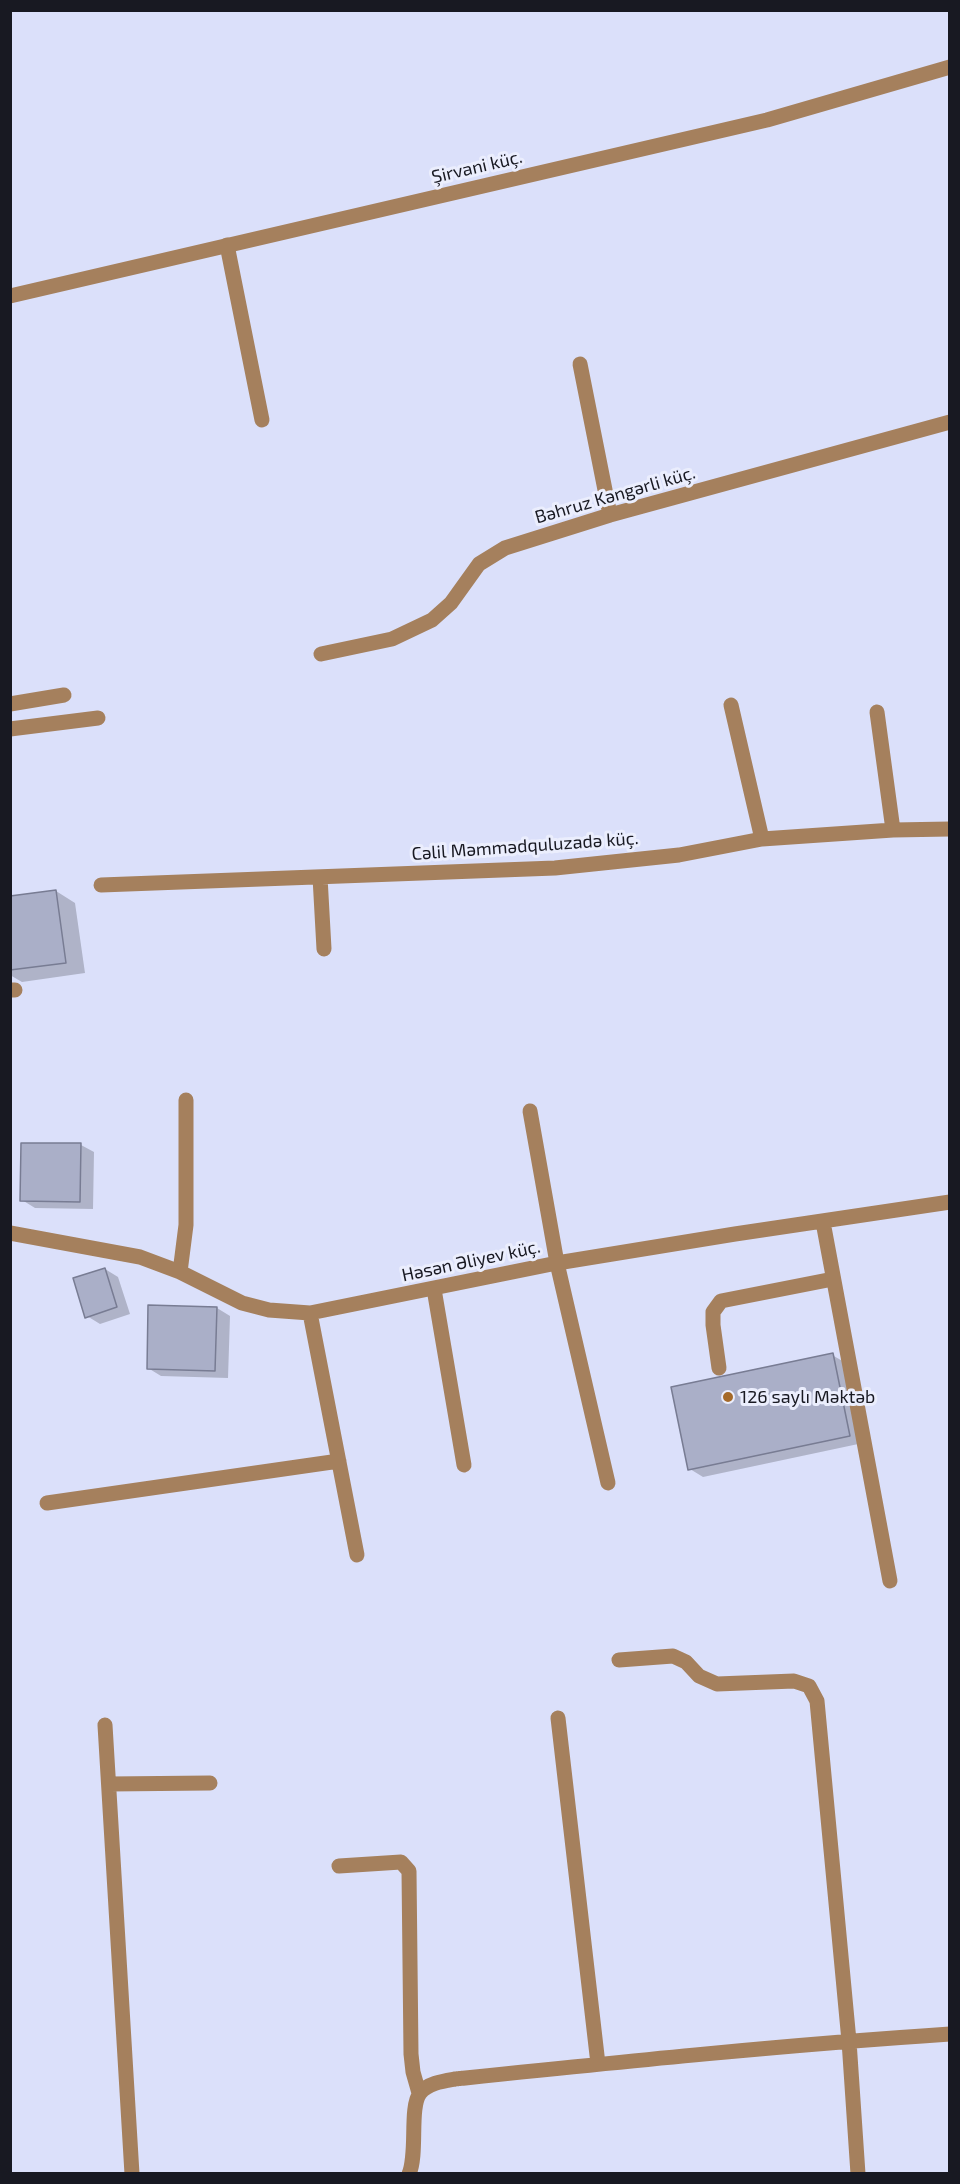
<!DOCTYPE html>
<meta charset="utf-8">
<style>
body{margin:0}
#map{position:relative;width:960px;height:2184px;overflow:hidden;background:#dbe0fa;font-family:"Exo 2",sans-serif}
canvas{display:block}
.frame{position:absolute;inset:0;border:12px solid #181922;pointer-events:none}
</style>
<div id="map">
<canvas width="960" height="2184"></canvas>
<div class="frame"></div>
</div>
<script>
const ctx = document.querySelector('canvas').getContext('2d');
ctx.lineJoin = 'round';
function fill(path, color) { ctx.fillStyle = color; ctx.fill(path, 'evenodd'); }
function trace(path, color, width, dash) { ctx.strokeStyle = color; ctx.lineWidth = width; ctx.lineCap = dash ? 'butt' : 'round'; ctx.setLineDash(dash || []); ctx.stroke(path); }
function write(font, color, halo, rows, align = 'center') {
  ctx.font = font + ' "Exo 2",sans-serif'; ctx.lineWidth = 6; ctx.setLineDash([]); ctx.textBaseline = 'middle'; ctx.strokeStyle = halo; ctx.fillStyle = color; for (const [text, x, y, turn = 0] of rows) {
    ctx.save(); ctx.translate(x, y); ctx.rotate((+turn || 0) * Math.PI / 180); ctx.textAlign = isNaN(turn) ? turn : align; if (halo) ctx.strokeText(text, 0, 0); ctx.fillText(text, 0, 0); ctx.restore();
  }
}
fill(new Path2D(`
 M56,891L75,903L85,973L22,982L10,975V897Z
 M81,1145L94,1152L93,1209L35,1208L22,1200Z
 M105,1269L118,1277L130,1314L100,1324L87,1316Z
 M217,1308L230,1316L228,1378L161,1376L148,1368Z
 M832,1355L846,1363L863,1443L703,1477L690,1469Z`), '#0003');
const building = new Path2D(`
 M56,890L66,963L10,970V896Z
 M21,1143H81L80,1202L20,1201Z
 M105,1268L117,1307L85,1318L73,1278Z
 M148,1305L217,1307L215,1371L147,1369Z
 M833,1353L850,1436L688,1470L671,1387Z`);
fill(building, '#aaafc8');
trace(building, '#787c93', 1.5);
trace(new Path2D(`
 M227,245L262,420
 M719,1368L713,1325V1312L721,1301L833,1279`), '#a5805d', 15);
trace(new Path2D(`
 M10,296L767,120L950,67
 M580,364L610,515
 M321,654L392,639L432,620L451,603L479,564L505,548L610,515L950,422
 M10,704L64,695
 M731,705L762,839
 M877,712L893,830
 M10,729L98,718
 M320,877L324,949
 M101,885L555,868L679,855L762,839L893,830L950,829
 M10,990H15
 M530,1111L557,1263L608,1483
 M823,1222L890,1581
 M10,1233L140,1257L180,1272L242,1303L269,1310L310,1313L557,1263L735,1234L950,1202
 M180,1272L186,1225V1100
 M434,1289L464,1465
 M310,1313L357,1555
 M47,1503L339,1461
 M619,1660L673,1656L686,1662L699,1676L717,1684L794,1681L809,1686L817,1701L849,2041L858,2174
 M558,1718L598,2064
 M105,1725L132,2174
 M109,1784L210,1783
 M339,1866L401,1862L409,1871L411,2054L413,2072L419,2093
 M409,2174C418,2153 409,2108 420,2093C428,2083 443,2081 455,2079C620,2062 784,2045 950,2034`), '#a5805d', 15);
for (const [x, y, r, color] of [
 [728,1397,6,"#a56a2a"]
]) { const dot = new Path2D(); dot.arc(x, y, r, 0, 2 * Math.PI); ctx.fillStyle = color; ctx.fill(dot); trace(dot, '#ebeefd', 2); }
write('18px', '#181922', '#ebeefd', [
 ["Şirvani küç.",477,167,-13],
 ["Bəhruz Kəngərli küç.",615,495,-16],
 ["Cəlil Məmmədquluzadə küç.",525,846,-4],
 ["Həsən Əliyev küç.",471,1261,-12]
]);
write('18px', '#181922', '#ebeefd', [
 ["126 saylı Məktəb",740,1397]
], 'left');
</script>
